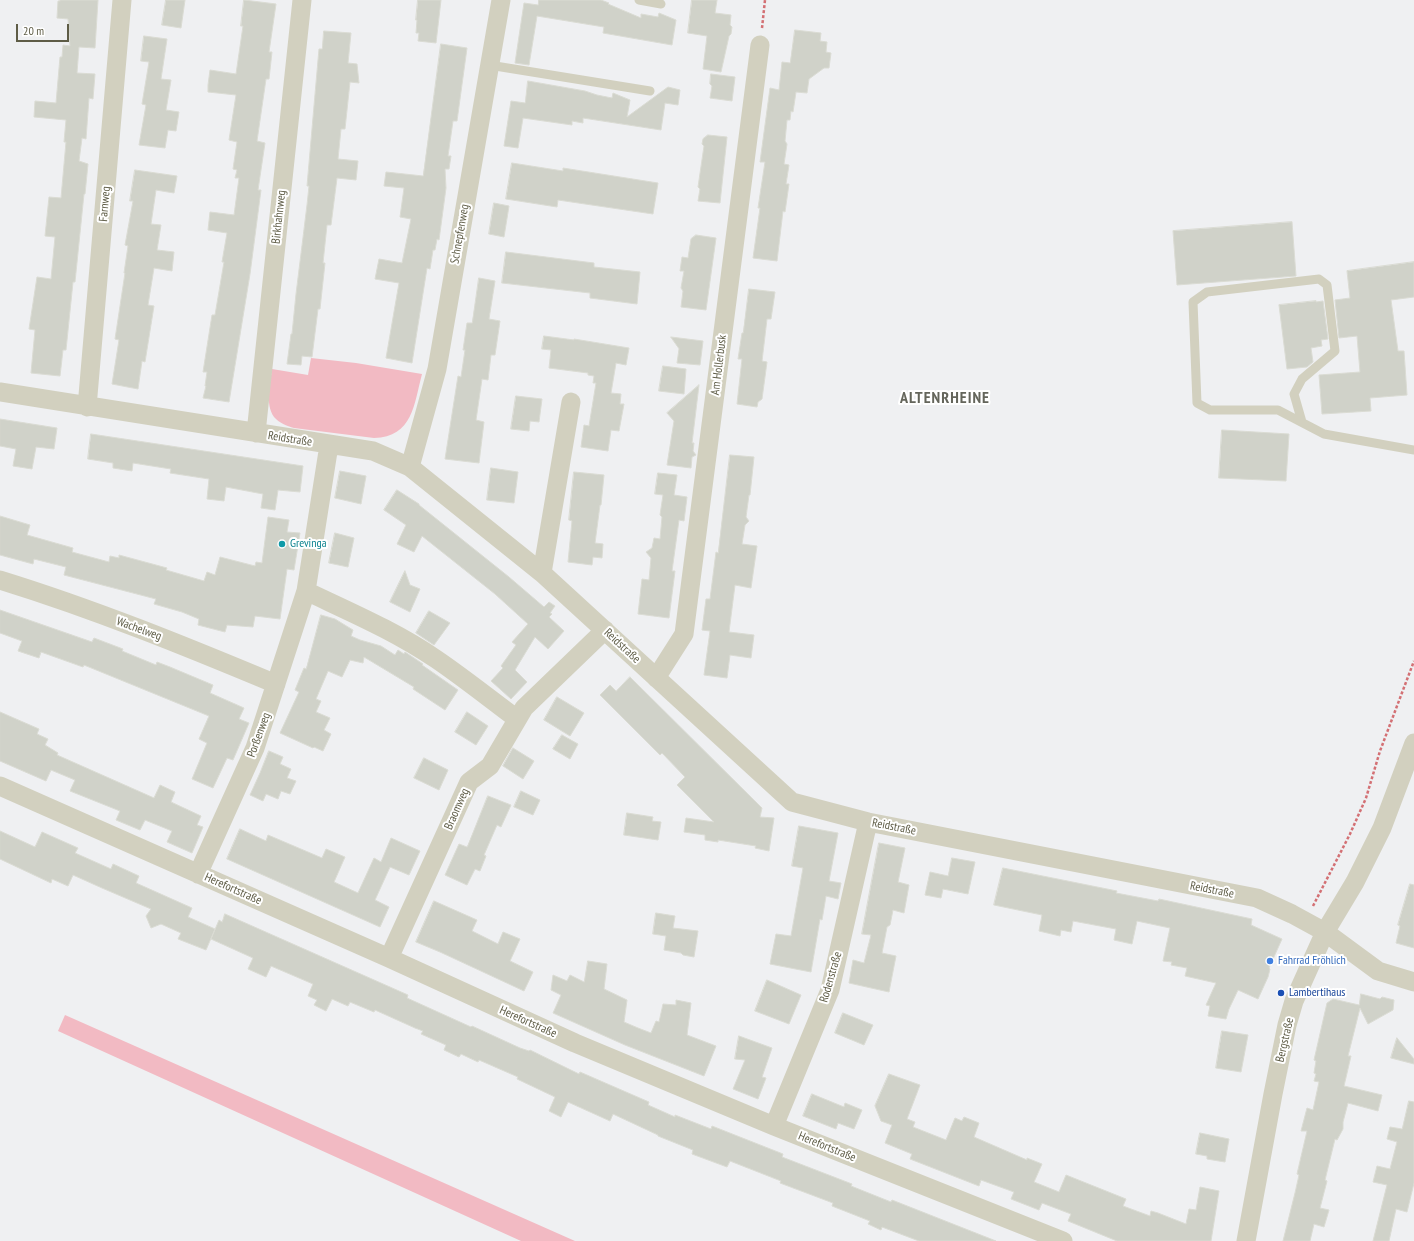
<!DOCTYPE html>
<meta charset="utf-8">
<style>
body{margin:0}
#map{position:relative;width:1414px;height:1241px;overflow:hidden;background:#eff0f2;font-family:"PT Sans Narrow",sans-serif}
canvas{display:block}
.scale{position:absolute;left:16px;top:24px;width:53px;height:18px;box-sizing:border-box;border:2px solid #5e5c46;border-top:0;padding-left:5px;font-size:12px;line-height:14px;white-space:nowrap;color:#5e5c46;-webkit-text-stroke:3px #fff;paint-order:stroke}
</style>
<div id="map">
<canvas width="1414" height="1241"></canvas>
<div class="scale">20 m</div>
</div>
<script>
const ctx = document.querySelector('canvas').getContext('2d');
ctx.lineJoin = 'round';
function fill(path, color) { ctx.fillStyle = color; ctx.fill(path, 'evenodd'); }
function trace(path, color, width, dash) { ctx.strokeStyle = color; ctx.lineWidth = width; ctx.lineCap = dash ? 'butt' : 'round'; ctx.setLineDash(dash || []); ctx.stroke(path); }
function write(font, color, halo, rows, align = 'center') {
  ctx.font = font + ' "PT Sans Narrow",sans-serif'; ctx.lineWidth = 4; ctx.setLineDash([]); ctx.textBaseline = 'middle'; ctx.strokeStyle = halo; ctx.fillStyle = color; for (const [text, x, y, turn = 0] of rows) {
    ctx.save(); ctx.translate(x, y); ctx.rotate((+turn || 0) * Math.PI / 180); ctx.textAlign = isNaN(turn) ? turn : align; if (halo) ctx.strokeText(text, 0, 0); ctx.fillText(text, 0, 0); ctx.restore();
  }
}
fill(new Path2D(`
 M311,358L356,363L422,374C414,404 413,437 374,438L294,428C287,426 279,423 274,417C265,404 270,384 272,369L308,375Z
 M65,1015L575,1241H521L58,1031Z`), '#f2bac3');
const building = new Path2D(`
 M60,0H98L95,48L79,47L77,73L95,74L93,99L89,98L86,139L82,138L79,161L88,164L85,194H84L75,282H73L66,350H63L60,376L31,373L35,330L29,329L37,277L51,279L55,237L45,236L49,197L61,198L66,142H64L66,120L34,117L35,101L56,103L60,57H62L63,45L70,46L68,19L57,18L58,1H60Z
 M166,0H185L181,28L162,25Z
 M244,0L276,4L269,52H272L269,79H266L257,141L265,143L258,190H261L250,274L229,402L203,398L206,386H205L207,372H203L212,315H215L224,262H222L227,233L208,230L210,212L234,215L239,178H235L237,170L233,169L237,142L229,140L236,95L208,92V85L210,70L236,74L243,26H241Z
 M418,0H441L436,43L418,41L419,33H416L417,20H416Z
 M539,0H601L609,3L608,4L641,18V14L658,17L659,13L676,20L672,45L603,33L604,27L537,16L529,65L515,63L524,3L538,5Z
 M692,0H717L715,13L731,15L730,25L732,27L731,34L729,36L721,72L703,69L707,36L688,33Z
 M795,30L821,33L820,41L827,42L826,52L831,53L829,68H824L809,79L807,93L796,92L793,112L791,111L790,120H787L785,141L787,144L784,164L789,165L786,184H789L785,212L783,211L777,261L753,258L760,208H758L765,162H760L770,88L779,90L782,62L790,63Z
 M324,31L351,33L348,63L357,64L359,83L350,82L345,129H341L338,159L358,161L356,180L337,178L331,225H327L323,263H325L320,309H318L312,357L302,356L301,365L287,364L291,334H292L296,294L307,205L309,186H307L318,60L319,49H322Z
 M144,36L167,39L161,79L171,80L166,110L179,112L176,131L168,130L165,148L139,145L146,105L142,104L149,62L141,61Z
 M441,44L467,48L457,121H453L448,156H451L449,169H445L446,188L439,240L437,239L435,250H433L430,269L427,268L412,363L386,358L399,283L375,279L379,259L402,263L411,219L400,217L404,188L384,186L386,172L423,176Z
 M711,74L735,77L732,101L710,98L712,86L710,84Z
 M528,81L585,91L597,95L612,98L613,93L630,100L627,117L668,87L680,90L678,105L665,103L661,130L583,118V123L572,121V125L523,118L518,148L504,146L511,101L525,103Z
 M708,135L727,137L720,203L698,201L700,189L698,187L704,146L702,144L703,139Z
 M512,163L563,171V168L658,183L653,214L558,200L557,207L506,199Z
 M135,170L177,176L174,193L156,190L151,224L161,225L157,250L174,252L172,271L154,268L148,305L154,306L145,362L142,361L138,389L112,384L119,340L115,339L125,273H124L128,246L125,245L133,201H130Z
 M494,203L509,206L504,237L489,234Z
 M1292,222L1296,276L1177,285L1173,231Z
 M696,235L716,238L706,310L681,307L683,291L681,288L684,271H680L682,257L688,258L691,239Z
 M506,252L594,263V267L640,272L637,304L590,298V293L502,283Z
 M1414,262V297L1391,300L1398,351H1404L1407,395L1370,398L1371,411L1322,414L1319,375L1360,372L1357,336L1339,338L1335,300L1350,298L1347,271Z
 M479,278L495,281L489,319L500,321L495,355H491L488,380L482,379L476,420L484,422L479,463L445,459L458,376L461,377L465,350H463L467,323H472Z
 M749,289L775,292L771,319H767L762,361L767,362L762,399L758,402L757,407L737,404L742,359H738L742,333H743Z
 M1316,301V302L1323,301L1328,339L1321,340L1322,346L1311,348L1313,362L1307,367L1287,369L1279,305Z
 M544,336L574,340V339L629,348L626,365L616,363L611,393L621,394L620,404H624L619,431L611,430L608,451L581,447L584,425L589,426L596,383H593L594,376L588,375V373L549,368L551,350L542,349Z
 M671,337L703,341L700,365L677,363L679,349Z
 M663,366L686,369L684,394L659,391Z
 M699,385L692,443H694L693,451L696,455L692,457L691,468L667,465L674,421L667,413Z
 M516,396L542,399L539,422L530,421L529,431L511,429Z
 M0,419L57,428L54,449L36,447L32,469L13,466L16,449L0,446Z
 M1222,430L1289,434L1286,481L1219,478Z
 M91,434L303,466L300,492L278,490L275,510L261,508L263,494L226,487L224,501L207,499L209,479L170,473L171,469L133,463L132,471L113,468V463L88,459Z
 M730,455L754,457L750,495H749L746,517L749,521L745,525L742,544L757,546L751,588L735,585L729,632L754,635L751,658L730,655L727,678L704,675L710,631L702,630L706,599H710L716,552L718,553Z
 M491,468L518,472L514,503L487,500Z
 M340,471L366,476L361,504L335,498Z
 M574,472L604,475L601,505H600L595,543L603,544L602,558L593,557L592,565L568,562L572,521L569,520Z
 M658,473L677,475L674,495L687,497L684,521L679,520L672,571H675L669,618L638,614L642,579L649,580L651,558L646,552L652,548L654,538L660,539L662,517L660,515L663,495L655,494Z
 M397,490L419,504V505L509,577L544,607L549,602L555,606L550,613L552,614L549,617L564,631L548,649L535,637L515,670L527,682L511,699L491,681L503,668L501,666L516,645L512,642L528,624L495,594L422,536L414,552L397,544L406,525L384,510Z
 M0,516L30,525L27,535L73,548L72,552L109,562L110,556L119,558V555L167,568L166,570L204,581L207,572L215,575L220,557L255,566L256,562L262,563L268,517L289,520L287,532L300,533L294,570L287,569L280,619L255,616L253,627L227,625L225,632L198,625L199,619L182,612L154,604L156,599L64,575L66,567L34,559L33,564L0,555Z
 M335,533L354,538L348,567L329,563Z
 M405,571L410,585L420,589L410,612L390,602Z
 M0,610L92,642L94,638L123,649L122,651L156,665L157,662L170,667L213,685L210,693L244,708L239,719L249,723L233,760L227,758L213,788L192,779L207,743L199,739L209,716L84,665L83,667L41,652L39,658L18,651L22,641L0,633Z
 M429,611L450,623L434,645L416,633Z
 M321,615L335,619L353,630L351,636L360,640L381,646L395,655L398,650L404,654L405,652L423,664L422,665L458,690L445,710L413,689L414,687L364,657L363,663L350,660L342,677L328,671L316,699L321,701L316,712L330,718L324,730L331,734L323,751L314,747L313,748L280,733L299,692L295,690L304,668L306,669Z
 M630,677L762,808L760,817L774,818L769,851L755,848L756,846L718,840V842L705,840V835L684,832L686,818L714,822L677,785L685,777L662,753L660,755L600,695L610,685L616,691Z
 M557,697L584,713L570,736L544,720Z
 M0,712L39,729L37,734L48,739L45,745L58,753L57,755L154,798L160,785L175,792L171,802L201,816L197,825L203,827L192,853L167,842L172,831L145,820L140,830L116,820L120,811L70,791L75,780L51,770L46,781L0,761Z
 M467,712L488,726L476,745L455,732Z
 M562,735L578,744L570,759L553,749Z
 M513,748L534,761L523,779L503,766Z
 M269,751L283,757L280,764L291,769L287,778L296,781L290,794L281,791L278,799L266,794L263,801L250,795L260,773Z
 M424,758L448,770L439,790L414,778Z
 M521,791L540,800L533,815L514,807Z
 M488,796L511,805L501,827L497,825L484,855L486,856L480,871L475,869L467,885L445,875L459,844L467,847Z
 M627,813L653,817L652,821L661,822L658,840L624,835Z
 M799,826L838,833L829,881L841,883L838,899L826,896L822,920L820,919L811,972L770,964L776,934L791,936L803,868L792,866Z
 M240,829L266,841L268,835L322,858L326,849L345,857L334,882L358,893L374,858L381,862L391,838L420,851L409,875L390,867L375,900L389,907L380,927L227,859Z
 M0,831L35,847L42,832L78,848L75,853L111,869L113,864L139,876L136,883L192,908L188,917L215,929L206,950L178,939L181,933L161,924L151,928L146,916L151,909L102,888L73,875L68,886L52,879L51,883L0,859Z
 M879,843L905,848L898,882L909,885L904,913L893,910L890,925L887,927L882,953L896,956L889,992L849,983L853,960L864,963L871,935L862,934Z
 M952,858L975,862L968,894L943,889L941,898L925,895L930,872L948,876Z
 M1003,868L1117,891L1116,893L1158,901L1159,899L1252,919L1251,925L1282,939L1269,968L1270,969L1268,977L1258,999L1238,990L1229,1009L1226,1019L1208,1016L1210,1006L1206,1005L1216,983L1185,976L1187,968L1171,965L1172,962L1163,961L1170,928L1137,921L1132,944L1114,940L1116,929L1073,921L1071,932L1061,930L1060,936L1039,931L1042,915L994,905Z
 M1410,884L1414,885V948L1396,943L1400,926L1398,925Z
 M434,901L477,920L472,931L498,944L503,932L520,939L510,961L533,972L524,991L440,952L416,942Z
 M656,913L675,916L673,928L698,931L694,957L683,955L681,953L664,950L666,936L653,934Z
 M225,914L408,995L407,998L471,1027L472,1026L520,1048L529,1051L530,1050L579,1074L580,1072L649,1102L648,1105L675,1117V1115L711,1129L712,1126L783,1154L782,1157L852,1184L851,1186L891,1202L892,1200L996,1241H919L882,1227L881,1230L868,1224L870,1221L832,1206L833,1203L780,1183L781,1181L730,1161L727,1167L692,1154L693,1150L658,1136V1135L613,1114L610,1121L568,1102L561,1117L549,1111L555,1097L517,1079L518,1077L479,1060L478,1062L461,1054L459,1057L444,1050L446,1045L421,1034L423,1031L415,1028L375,1010L374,1012L350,1002L348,1006L332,999L326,1011L314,1005L317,1000L308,996L313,984L271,966L266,977L248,969L253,958L211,939L219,920L222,922Z
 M588,961L607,964L604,989L627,1000L624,1022L638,1028L651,1033L656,1021L659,1022L663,1004L676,1005V1000L691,1003L687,1035L716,1046L704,1076L625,1045L553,1013L561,995L551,990L553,975L567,981L570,975L584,982Z
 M767,980L801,995L789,1024L755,1011Z
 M1361,994L1380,999L1382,997L1394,1000L1393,1010L1368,1024L1360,1008L1348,1056H1351L1344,1086L1382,1095L1378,1111L1348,1103L1343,1122V1129L1337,1140L1335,1139L1325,1180L1327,1181L1320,1208L1329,1210L1324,1227L1314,1224L1310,1241H1283L1295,1193L1299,1175L1297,1174L1307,1131H1301L1307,1108L1313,1110L1319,1082L1314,1081L1316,1074L1314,1073L1316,1061L1314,1060L1327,1003L1333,999L1359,1005Z
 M843,1013L873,1025L864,1045L835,1033Z
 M1222,1031L1248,1035L1241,1072L1216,1068Z
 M739,1036L772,1048L762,1077L766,1078L758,1099L733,1089L745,1060L735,1059Z
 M1397,1038L1414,1059V1064L1391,1058Z
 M889,1074L920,1085L907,1119L915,1122L913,1127L946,1140L955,1118L962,1121L964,1117L979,1123L974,1137L1027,1160V1158L1042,1164L1034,1182L1059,1192L1066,1175L1126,1199L1123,1206L1150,1216L1151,1211L1158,1213L1186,1224L1189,1209L1196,1210L1200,1187L1219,1191L1211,1241H1117L1068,1221L1071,1214L1042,1203L1039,1210L1011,1199L1014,1192L981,1180L979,1186L910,1159L912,1154L885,1143L892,1125L881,1121L875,1106Z
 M812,1094L844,1107L845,1103L862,1110L854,1129L838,1123L836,1129L803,1116Z
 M1409,1101L1414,1102V1183L1407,1212L1396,1209L1389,1241H1373L1387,1185L1373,1182L1377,1166L1390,1169L1397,1142L1387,1139L1390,1127L1402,1129Z
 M1200,1133L1229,1139L1225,1162L1207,1159V1156L1196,1154Z`);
fill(building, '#d0d2c9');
trace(building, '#dadbd3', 1);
trace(new Path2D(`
 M762,28L765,0
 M1313,906L1350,834L1366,798L1380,751L1414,661`), '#d37074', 2.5, [3, 2]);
trace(new Path2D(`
 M639,0L661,4
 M489,65L650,91
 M1302,422L1294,394L1302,379L1335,351L1327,285L1319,279L1207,292L1193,302L1197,403L1210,410H1278L1324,434L1414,450`), '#d2d0bf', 9);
trace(new Path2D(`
 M0,392L373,451L410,467L542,573L792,802L868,822L1257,898L1292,914L1325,932L1378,971L1414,982
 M87,407L122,0
 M256,433L302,0
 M410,467L437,369L501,0
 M542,573L571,402
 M0,580C94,609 185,646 276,684
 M306,591C350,612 395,631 436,659C464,678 490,699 517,719
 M656,678L684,634L760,45
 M0,786L389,958L575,1043L774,1126L1063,1241
 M198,874L255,748L306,591L329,445
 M389,958L469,782L490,766L524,708L605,630
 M774,1126L830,990L868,822
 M1246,1241L1273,1094L1287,1025L1294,1001L1325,932L1355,882L1382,828L1414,743`), '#d2d0bf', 19);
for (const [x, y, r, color] of [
 [282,544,4,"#0f9aa8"],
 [1270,961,4,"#3f7fe0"],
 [1281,993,4,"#1a4fb4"]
]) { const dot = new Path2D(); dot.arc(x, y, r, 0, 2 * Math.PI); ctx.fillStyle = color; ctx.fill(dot); trace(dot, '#fff', 1.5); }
write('12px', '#5e5c46', '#fff', [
 ["Farnweg",105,204,-85],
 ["Birkhahnweg",279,217,-84],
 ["Schnepfenweg",460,234,-80],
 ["Am Hollerbusk",719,365,-83],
 ["Reidstraße",290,439,9],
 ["Wachelweg",139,629,20],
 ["Reidstraße",622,646,43],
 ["Porßenweg",259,735,-70],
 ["Braomweg",457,809,-66],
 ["Reidstraße",894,827,11],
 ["Herefortstraße",233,889,24],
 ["Reidstraße",1212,890,11],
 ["Rodenstraße",831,977,-74],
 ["Herefortstraße",528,1022,24],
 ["Bergstraße",1285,1040,-77],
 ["Herefortstraße",827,1147,22]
]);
write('12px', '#0d838f', '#fff', [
 ["Grevinga",290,544]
], 'left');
write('12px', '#366cbe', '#fff', [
 ["Fahrrad Fröhlich",1278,961]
], 'left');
write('12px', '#164399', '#fff', [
 ["Lambertihaus",1289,993]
], 'left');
ctx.letterSpacing = '1px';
write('bold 16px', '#64655b', '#fff', [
 ["ALTENRHEINE",945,398]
]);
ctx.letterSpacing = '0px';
</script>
